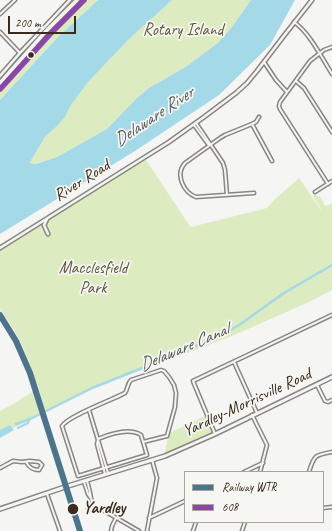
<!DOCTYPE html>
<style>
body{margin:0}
#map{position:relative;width:332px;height:531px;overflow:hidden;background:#f5f5f3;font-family:Caveat,sans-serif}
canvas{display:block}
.legend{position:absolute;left:184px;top:471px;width:140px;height:52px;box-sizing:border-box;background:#f6f6f2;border:1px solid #aba49d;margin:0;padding:5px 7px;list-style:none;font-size:12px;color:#3b2a1e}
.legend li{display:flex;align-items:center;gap:8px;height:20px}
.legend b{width:20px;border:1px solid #aba49d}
.scale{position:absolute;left:8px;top:16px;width:68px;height:18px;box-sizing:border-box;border:2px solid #3b2a1e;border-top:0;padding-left:5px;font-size:12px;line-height:14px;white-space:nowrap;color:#3b2a1e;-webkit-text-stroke:3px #f6f6f2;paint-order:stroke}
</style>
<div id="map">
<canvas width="332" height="531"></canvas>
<ul class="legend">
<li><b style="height:5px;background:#4c748c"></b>Railway WTR</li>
<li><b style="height:5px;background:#8e44ad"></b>608</li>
</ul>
<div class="scale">200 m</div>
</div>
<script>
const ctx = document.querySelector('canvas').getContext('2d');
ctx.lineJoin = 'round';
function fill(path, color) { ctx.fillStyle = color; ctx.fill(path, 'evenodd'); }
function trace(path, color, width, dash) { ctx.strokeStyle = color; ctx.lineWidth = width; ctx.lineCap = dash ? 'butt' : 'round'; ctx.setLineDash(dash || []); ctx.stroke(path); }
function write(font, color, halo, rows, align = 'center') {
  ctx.font = font + ' Caveat,sans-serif'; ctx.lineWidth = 3.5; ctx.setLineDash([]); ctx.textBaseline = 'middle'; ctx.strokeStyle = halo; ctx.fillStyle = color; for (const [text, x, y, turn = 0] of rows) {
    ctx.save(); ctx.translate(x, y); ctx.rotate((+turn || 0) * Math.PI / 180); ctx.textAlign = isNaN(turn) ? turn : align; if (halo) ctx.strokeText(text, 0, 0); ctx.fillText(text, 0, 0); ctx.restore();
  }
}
fill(new Path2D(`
 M0,308L15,331L24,349L31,366L44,405L39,412L33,391L18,351L0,319Z`), '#f2e8e5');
fill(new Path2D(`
 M88,0H98L58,37L0,100V93L11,81L55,32Z
 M172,0H251L232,27L219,42L187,66L149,88L137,98L107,129L57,157L35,164H32L30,162L45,137L58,125L65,117L71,105L88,82L128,40Z
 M146,160L187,222L191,227L267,208L274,200L299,178L321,210V209L313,196L314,195C320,195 323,199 324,205L327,206L332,203V290L309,302L232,336L97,387L14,428L0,437V411L13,404L38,388L24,349L15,331L0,308V249L30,231L120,174V175Z
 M207,415L215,434L164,456L169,433Z`), '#ddebc1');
fill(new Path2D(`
 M98,0H172L128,40L88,82L71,105L65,117L58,125L45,137L30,162L32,164H36L57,157L107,129L137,98L149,88L187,66L219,42L232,27L251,0H295L270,45L219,95L135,151L0,234V100L58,37Z
 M10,425L14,430L0,438V430Z`), '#a4d9e8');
trace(new Path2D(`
 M16,424L30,419L92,388L187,350L227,332L239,325L284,293L332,265
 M18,428L28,423L29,419`), '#a4d9e8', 2.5);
const street = new Path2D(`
 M0,14L15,0
 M294,22C309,32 322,58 332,74
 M0,32L20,53
 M264,62L276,80L287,92
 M296,81L304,88L332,132
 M196,123L223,163L225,170L227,195
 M252,124L272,161
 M194,125L208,144L210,145
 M328,184L280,109L279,106L280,102L310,61L324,50L332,47
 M315,192L332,181
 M254,193L196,197C183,192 175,174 185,163L220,138L225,135L252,124L256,122L259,117
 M234,362L257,413
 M317,385L325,401L328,402L332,400
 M89,410L108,473
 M252,415L267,445L260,472
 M215,434L193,381L332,315
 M98,439C110,434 129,427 141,435L147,455L78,476L62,426C68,416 112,400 125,393C128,389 127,384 131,380L161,370L164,371L169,377L174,385L176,393L175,407L167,436L143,442
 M98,440L97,444L105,474
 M0,468L13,461L22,462L30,461L39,462L42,465L39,470C32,470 29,467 26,462
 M244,472L263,463
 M309,472C314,455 315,455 332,452
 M87,481C90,490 91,499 93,508
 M84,482L88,494L90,497
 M47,494L60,531
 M323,508L332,507
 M88,509L93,508L101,509L139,531
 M149,518L185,501
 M111,531L112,526L116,518
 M147,531L157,478L152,460
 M193,531L196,522
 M242,531L245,522`);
const secondary = new Path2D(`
 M0,76L20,53L70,0
 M47,219L44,225L48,234
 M0,248L169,142L204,117L236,93L247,83L257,71L283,37L312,0`);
const primary = new Path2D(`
 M68,486L165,456L215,434L332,377
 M0,509L65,487`);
const highway = new Path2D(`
 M0,83L47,30L77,0
 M0,89L49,35L84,0`);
trace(street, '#8a8683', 5);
trace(secondary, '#8a8683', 5.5);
trace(primary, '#8a8683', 6);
trace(highway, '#8a8683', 6);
trace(street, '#f5f5f3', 2);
trace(secondary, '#f5f5f3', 2.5);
trace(primary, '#f5f5f3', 3);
trace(highway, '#f5f5f3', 3.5);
trace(new Path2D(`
 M0,313L17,341L31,373L81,531`), '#b2b0ae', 1, [6, 3]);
trace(new Path2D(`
 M0,89L49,35L84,0`), '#8e44ad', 5);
trace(new Path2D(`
 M0,315L16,341L30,373L80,531`), '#4c748c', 6);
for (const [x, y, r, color] of [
 [31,55,3.5,"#3b2a1e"],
 [73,509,6,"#3b2a1e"]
]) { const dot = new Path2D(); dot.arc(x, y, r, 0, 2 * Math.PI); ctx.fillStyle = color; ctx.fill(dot); trace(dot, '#f6f6f2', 1.5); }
write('17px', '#5e583c', '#f6f6f2', [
 ["Rotary Island",183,31],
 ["Macclesfield",93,269],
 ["Park",93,289]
]);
write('17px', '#3b2a1e', '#f6f6f2', [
 ["River Road",82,181,-32],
 ["Yardley-Morrisville Road",247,403,-25]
]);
write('bold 17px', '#3b2a1e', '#f6f6f2', [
 ["Yardley",83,509]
], 'left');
write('italic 18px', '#505b59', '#f6f6f2', [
 ["Delaware River",154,117,-34],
 ["Delaware Canal",184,348,-23]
]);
</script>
